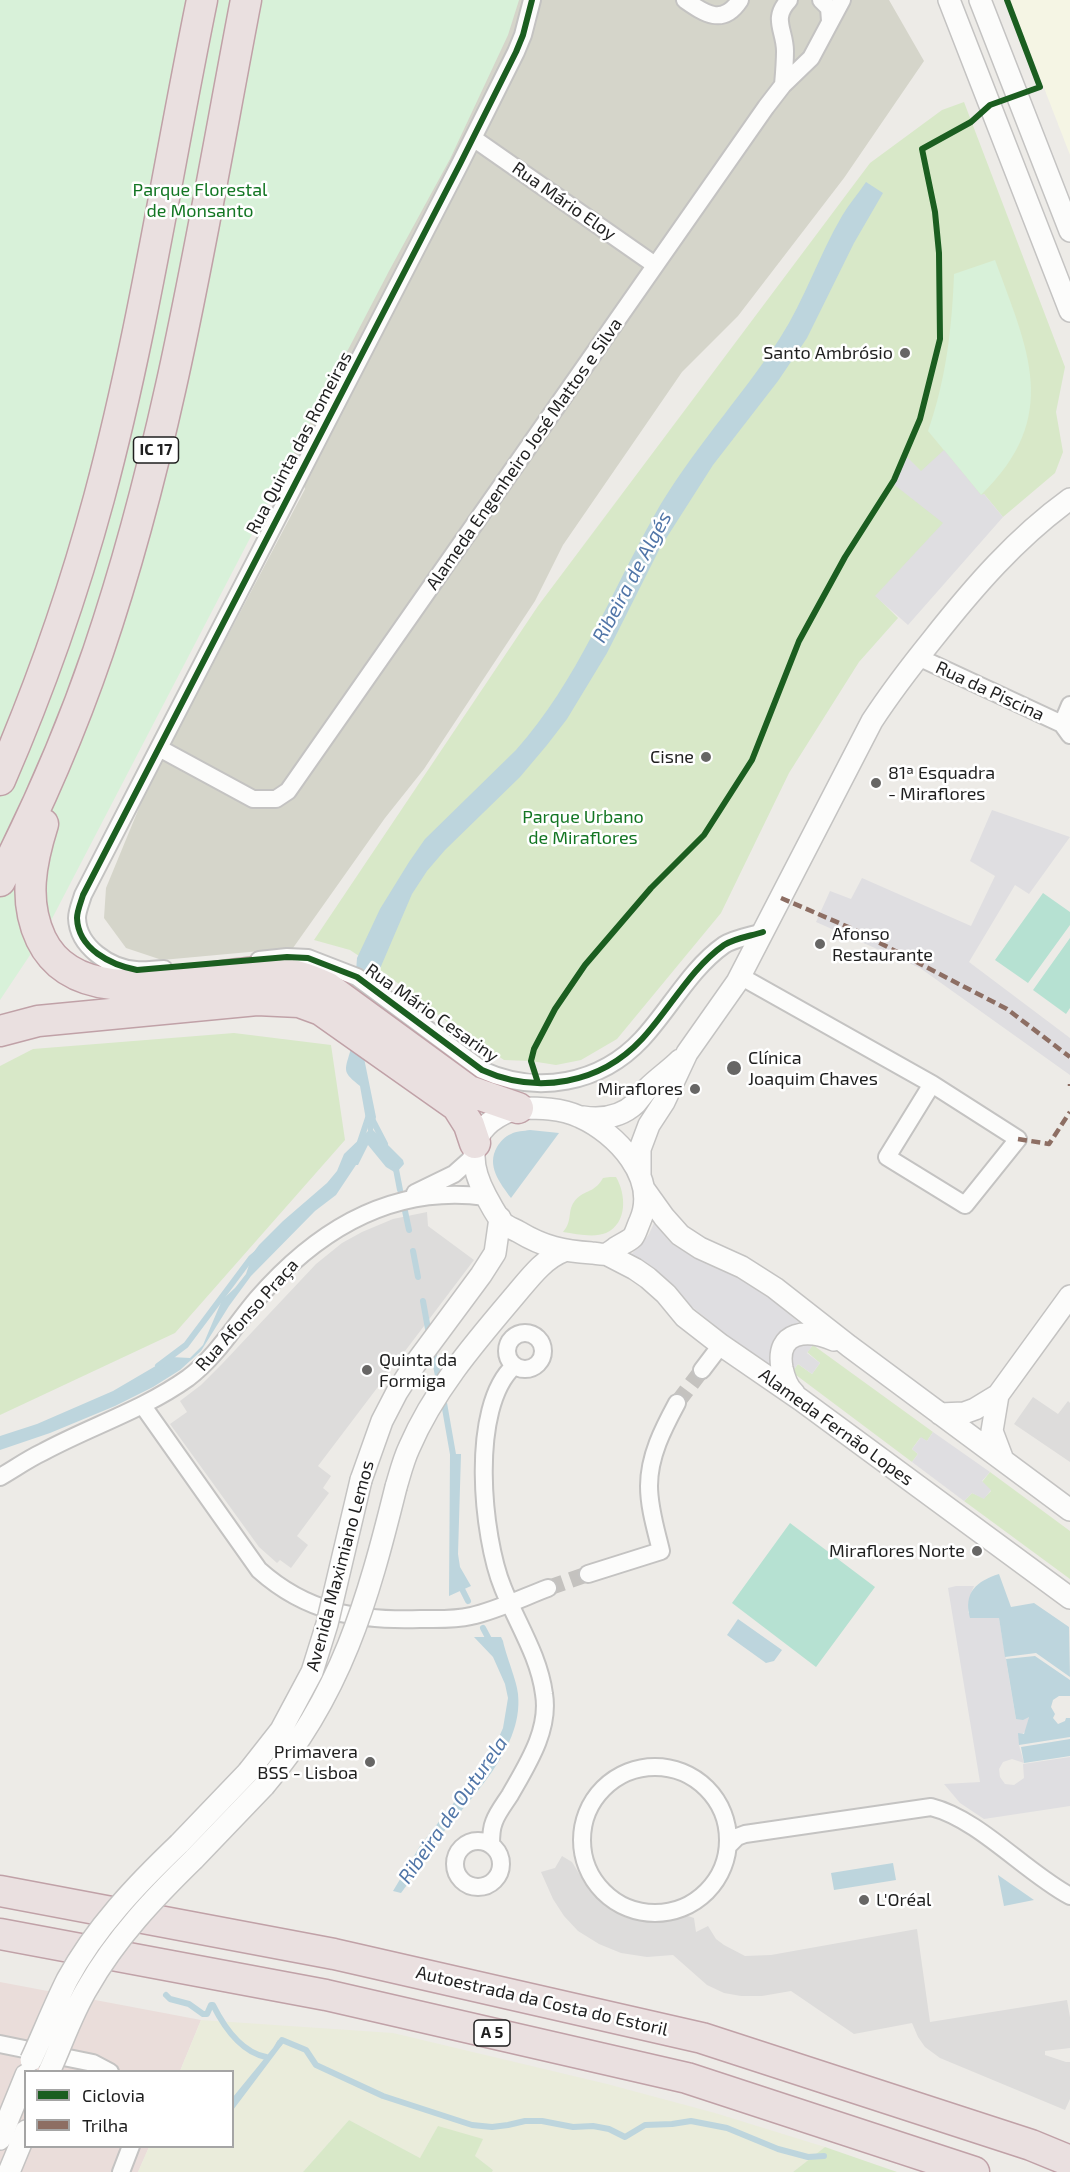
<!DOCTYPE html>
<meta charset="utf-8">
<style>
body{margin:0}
#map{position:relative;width:1070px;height:2172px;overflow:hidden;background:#edebe7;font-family:"Exo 2",sans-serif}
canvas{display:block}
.legend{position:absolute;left:24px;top:2070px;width:210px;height:78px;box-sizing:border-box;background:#fff;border:2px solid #a5a5a5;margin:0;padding:8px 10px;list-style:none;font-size:18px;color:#1f1f1f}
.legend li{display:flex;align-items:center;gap:12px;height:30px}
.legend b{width:30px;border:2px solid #a5a5a5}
</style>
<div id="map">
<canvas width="1070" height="2172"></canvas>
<ul class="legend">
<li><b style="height:8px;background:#1b5e20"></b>Ciclovia</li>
<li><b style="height:8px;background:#8d6e63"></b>Trilha</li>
</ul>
</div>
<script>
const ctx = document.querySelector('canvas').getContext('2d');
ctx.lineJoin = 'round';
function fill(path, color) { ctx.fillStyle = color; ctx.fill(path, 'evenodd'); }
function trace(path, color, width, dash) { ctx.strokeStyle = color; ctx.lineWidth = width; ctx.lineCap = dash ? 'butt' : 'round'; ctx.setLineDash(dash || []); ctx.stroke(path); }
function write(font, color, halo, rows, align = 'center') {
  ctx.font = font + ' "Exo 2",sans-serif'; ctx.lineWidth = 5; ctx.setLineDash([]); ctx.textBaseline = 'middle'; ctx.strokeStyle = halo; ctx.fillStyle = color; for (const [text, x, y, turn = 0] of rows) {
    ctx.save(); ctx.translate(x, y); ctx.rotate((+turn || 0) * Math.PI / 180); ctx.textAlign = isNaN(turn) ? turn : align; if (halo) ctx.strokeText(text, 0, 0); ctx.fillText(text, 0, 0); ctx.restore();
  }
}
fill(new Path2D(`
 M0,1982L201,2020L180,2071L26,2072V2146L149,2147L138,2172H0Z`), '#eaddda');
fill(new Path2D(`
 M1010,0H1070V155Z`), '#f5f5e4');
fill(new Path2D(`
 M506,0H889L924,61L844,178L738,316L682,372L563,545L535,601L424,769L385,818L293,948L162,960L126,948L104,918L106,888L146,791L305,489L255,332Z`), '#d5d5ca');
fill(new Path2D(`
 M201,2020L393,2033L607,2084L715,2113L825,2147L793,2172H492L493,2170L475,2156L482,2139L420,2158L349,2120L303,2172H138L149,2147L232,2146V2072L180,2071Z`), '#eaecdb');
fill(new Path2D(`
 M964,102L1065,367L1056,412L1063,452L1055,473L1003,517L984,494L876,596L898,618L859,662L789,773L721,913L617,1039L581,1060L556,1065L531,1061L504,1060L446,1021L386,974L350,950L314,940L538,606L870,163L942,110Z
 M234,1033L331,1045L345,1140L175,1333L0,1415V1066L33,1049Z
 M610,1177H616C626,1194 628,1223 606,1233C594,1238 576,1234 563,1232C573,1220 567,1212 574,1202C583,1189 593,1195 603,1178Z
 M813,1345L933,1432L927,1441L920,1438L912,1449L918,1454L912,1462L792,1372L798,1364L812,1374L820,1363L807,1352Z
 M990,1472L1070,1531V1579L964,1501L972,1493L984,1498L991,1491L982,1482Z
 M349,2120L420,2158L438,2126L483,2139L475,2156L493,2170L492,2172H303Z
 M825,2147L897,2172H793Z`), '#d8e8c8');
fill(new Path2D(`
 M0,0H519L508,35L450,159L389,271L44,934L0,1000Z
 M995,260C1028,350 1062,417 981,495L928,431C946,380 952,328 954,274Z`), '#d8f1d9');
fill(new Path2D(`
 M1043,893L1070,912V925L1028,983L995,960Z
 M1070,938V1008L1066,1014L1033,990Z
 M790,1523L875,1587L816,1667L732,1603Z`), '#b6e1d2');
fill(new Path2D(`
 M427,1212L428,1226L474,1260L318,1466L331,1476L323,1488L329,1493L297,1536L308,1545L291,1568L280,1560L277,1563L259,1547L170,1424L187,1412L180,1401L201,1385L221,1365L316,1264L342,1243L362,1232L393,1219Z
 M1033,1397L1058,1414L1068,1401L1070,1403V1462L1014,1424Z
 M562,1856L572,1862L589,1890L609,1908L624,1917L641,1921L661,1922L685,1915L694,1918L696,1932L708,1926L716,1939L724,1945L745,1956L771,1955L917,1929L930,2022L1067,2000L1070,2017V2048L1045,2051V2055L1066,2062H1070V2099L1065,2110L940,2058L925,2047L918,2037L912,2023L854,2034L791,1991L762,1996H741L724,1993L707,1985L673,1955L647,1957L621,1953L599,1944L578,1931L564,1916L553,1899L541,1872L555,1868Z`), '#dddcdb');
fill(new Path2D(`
 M944,450L981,495L984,494L1003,517L908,625L875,596L943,523L892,483L905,455L921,471Z
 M992,810L1070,837L1029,894L1015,885L969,962L1070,1038V1075L920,968L816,922L830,891L851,899L862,878L971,926L995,876L970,861Z
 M654,1223L672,1244L685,1252L732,1273L770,1298L801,1324L792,1327L774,1374L685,1301L675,1289L651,1266L629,1256L640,1246L649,1234Z
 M802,1343L813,1345L807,1353L820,1363L812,1374L798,1364L792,1372L788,1355L794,1346Z
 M933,1432L990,1472L982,1481L991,1490L984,1499L972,1493L964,1501L912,1462L918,1454L912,1449L921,1437L927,1441Z
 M956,1586H974L971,1593L968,1613L999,1618L1016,1719L1029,1717L1026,1731L1021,1735L1019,1745L1024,1763L1012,1759L1003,1762L999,1769L1000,1777L1005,1784L1014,1785L1024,1778L1023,1764L1070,1757V1806L984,1819L960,1803L944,1784L980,1782L948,1588Z`), '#dfdee1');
fill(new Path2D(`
 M866,182L883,193L854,243L807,338L778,381L713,465L660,548L607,653L567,719L547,745L520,777L445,850L427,871L412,894L379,971L364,1058L376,1117L373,1130L403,1160L404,1164L396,1173L386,1167L368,1145L358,1165H356L336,1195L315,1211L251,1276L229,1306L201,1351L180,1370L153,1387L115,1406L50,1433L0,1450V1436L37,1424L113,1391L171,1357L190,1358L203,1345L222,1300L235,1288L246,1274L253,1253L259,1245L283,1221L327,1183L337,1171L344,1154L368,1131L360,1086C343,1072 344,1072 350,1052L357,958L380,909L409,862L425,839L516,750C577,682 610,594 654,516C690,452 741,398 780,338C805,299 819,255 842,216C849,204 858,194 866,182Z
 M530,1130L559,1133L511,1198C500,1183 486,1166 497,1147C500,1142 505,1136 511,1134C516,1131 524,1131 530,1130Z
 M450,1454H461L458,1554L460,1567L471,1586L449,1596Z
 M999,1574L1011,1607L1034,1603L1069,1627L1070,1677L1036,1653L1005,1657L999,1618H970C963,1592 977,1581 999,1574Z
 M738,1619L782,1650L774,1661L766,1663L727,1635Z
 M474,1637H501L503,1641C506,1656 517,1681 518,1694C524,1752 464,1803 432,1847C422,1862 413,1878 401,1893L393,1891L420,1846L491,1755L503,1728L508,1698L505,1684L493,1657Z
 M1035,1656L1070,1680V1696H1059L1053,1700L1051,1707L1055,1714L1053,1718L1058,1724L1065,1721L1066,1718H1070V1737L1019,1745L1018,1733L1024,1734L1029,1717L1023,1720L1016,1719L1006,1659Z
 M1070,1739V1756L1024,1763L1021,1747Z
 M893,1863L896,1880L834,1890L831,1873Z
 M998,1875L1034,1900L1004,1906Z
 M278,2040L285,2041L233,2110V2097L273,2048Z`), '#bdd5dd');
trace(new Path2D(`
 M372,1119L385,1144
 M360,1142L369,1115
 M395,1164L400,1190
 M405,1211L409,1230
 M413,1251L418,1277
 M423,1301L428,1329
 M434,1355L438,1376
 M158,1366L186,1345L251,1258L257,1253
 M444,1403L454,1460
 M459,1583L468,1601
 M483,1628L491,1643
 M166,1995L170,1999L189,2004L203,2014H207L211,2005H213C224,2027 241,2052 266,2057
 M279,2044L282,2040L306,2050L316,2065L383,2096L472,2125L492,2127L508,2125L525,2121H542L573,2127L593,2126L609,2129L625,2137L645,2125L672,2124L691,2121L727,2128L778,2149L808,2157L824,2156`), '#bdd5dd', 6);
trace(new Path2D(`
 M677,1403L702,1370
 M548,1588L588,1574`), '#c4c2bf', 16, [16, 8]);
const minor = new Path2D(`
 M685,0C705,14 723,26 740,0
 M821,0L829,8L830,21
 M783,85C784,74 785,62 785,51C785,30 771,19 789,0
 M473,138L655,265
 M918,657L1062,724L1070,735
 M1062,724L1070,705
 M159,748L253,799H276L288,791L766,107L783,85L811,58L842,0
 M259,960L287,957L308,958L357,977L482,1070C537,1095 600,1084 642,1039C670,1009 690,969 724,945C735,938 751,936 763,932
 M164,969C155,969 145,971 136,970C110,968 78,947 77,918C77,911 81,902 83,895L460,164L516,52L523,35L532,0
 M740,976L932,1084L1018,1139L965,1205L887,1157L932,1084
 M415,1193L454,1174L472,1158
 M507 1351a18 18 0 1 1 36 0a18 18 0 1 1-36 0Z
 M702,1370L721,1345
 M143,1406L259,1570C307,1613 358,1621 420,1619C437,1619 454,1620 471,1616C495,1611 524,1597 548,1588
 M0,1477C14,1469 28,1459 43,1452C91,1426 143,1410 188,1378C216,1357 235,1325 257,1299C317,1230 392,1184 486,1197
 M588,1574L661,1551C656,1530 649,1508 649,1486C649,1456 663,1429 677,1403
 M582 1840a73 73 0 1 1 146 0a73 73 0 1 1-146 0Z
 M455 1864a23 23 0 1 1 46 0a23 23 0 1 1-46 0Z
 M491,1845C491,1837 491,1829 494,1822C497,1813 505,1803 510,1795C527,1765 550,1730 544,1694C539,1656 517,1623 503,1588C482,1537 469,1407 514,1366
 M728,1846L737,1837L745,1834L931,1807C979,1819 1025,1872 1070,1896
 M0,2044L93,2063L110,2072
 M121,2172L131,2146`);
const tertiary = new Path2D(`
 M949,0L1070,311
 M980,0L1070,231
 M518,1108C539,1108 561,1108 580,1117C616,1133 659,1178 640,1221C638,1225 636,1233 633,1237C629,1241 622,1244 617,1247C614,1249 609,1253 606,1254C602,1255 596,1253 592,1253C563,1251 544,1247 519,1232C514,1229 507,1227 503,1223C496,1216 491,1205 486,1196C464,1155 471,1123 518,1108Z
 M583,1117C603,1120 621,1117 636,1103C640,1098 644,1093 648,1088C658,1078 670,1070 680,1060
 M640,1175V1149L649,1125L664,1102L687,1053L737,982L872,721C891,692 911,666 932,640C973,588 1016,538 1070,499
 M644,1189L664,1217L680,1235L700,1248L742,1267L775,1288L849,1346L1070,1510
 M606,1254L635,1269L648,1278L666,1294L685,1317L721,1345L801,1400L1070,1598
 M794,1393C787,1387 784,1377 782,1368C775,1330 808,1329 834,1340
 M998,1395L992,1431L1003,1460
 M940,1414L964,1413L975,1409L998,1395L1070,1296
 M361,1480L382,1421L397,1392L415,1364L481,1275L495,1253L500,1218
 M396,1487C400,1474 403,1461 409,1448C433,1392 472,1346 511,1300C526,1283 542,1259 564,1251
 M179,1844L248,1772
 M194,1859L264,1786
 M0,2139L26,2075
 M9,2172L26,2131`);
const motorway = new Path2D(`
 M0,780C40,688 73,594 99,498C143,334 168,166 202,0
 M43,824C31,862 23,901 41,939C78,1016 197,974 262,972C285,971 306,978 328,988L469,1091L518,1108
 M0,881C38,807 71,731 98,652C170,441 204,219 246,0
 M0,1031L38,1021L257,1000L299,1002L321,1010L457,1106L469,1125L475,1143
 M0,1891L334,1954L702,2038L1031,2145L1070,2161
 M0,1934L326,1995L687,2078L974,2172`);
trace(minor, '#c4c3c2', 20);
trace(tertiary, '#c4c3c2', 24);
trace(motorway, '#c0a1a7', 33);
trace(minor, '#fcfcfb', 16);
trace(tertiary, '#fcfcfb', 21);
trace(motorway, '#eae0e0', 30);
const tertiaryBridge = new Path2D(`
 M248,1772L281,1730L312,1672L327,1624L361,1480
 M264,1786C341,1696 368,1600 396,1487
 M31,2060C43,2034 54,2006 67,1980C95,1928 137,1884 179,1844
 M49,2072C62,2044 72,2013 88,1987C116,1938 154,1898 194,1859`);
trace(tertiaryBridge, '#c4c3c2', 24, []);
trace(tertiaryBridge, '#fcfcfb', 21);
trace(new Path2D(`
 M781,898L853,929L1007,1009L1070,1057
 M1070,1084V1086
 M1018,1139L1049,1144L1070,1112`), '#8d6e63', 4.5, [9, 4.5]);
trace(new Path2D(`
 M532,0L523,35L516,52L460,164L83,895C81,902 77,911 77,918C78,949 111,965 137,970L287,957L308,958L357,977L482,1070C537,1095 600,1084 642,1039C670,1009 690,969 724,945C735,938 751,936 763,932
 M538,1083L531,1061L534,1049L555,1009L585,965L651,888L704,835L752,760L799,641L845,557L894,480L920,419L940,339L939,253L935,212L922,149L971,122L990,105L1040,87L1007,0`), '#1b5e20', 6);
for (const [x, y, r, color] of [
 [905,353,6,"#676665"],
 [706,757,6,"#676665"],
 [876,783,6,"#676665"],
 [820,944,6,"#676665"],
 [734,1068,8,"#676665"],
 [695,1089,6,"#676665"],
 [367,1370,6,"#676665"],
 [977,1551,6,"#676665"],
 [370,1762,6,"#676665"],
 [864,1900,6,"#676665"]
]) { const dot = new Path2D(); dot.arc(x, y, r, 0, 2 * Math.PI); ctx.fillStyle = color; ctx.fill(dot); trace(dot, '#fff', 2); }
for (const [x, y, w] of [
 [156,450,45],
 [492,2033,36]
]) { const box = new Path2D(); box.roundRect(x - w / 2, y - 13, w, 26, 4.5); ctx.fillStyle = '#fff'; ctx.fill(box); trace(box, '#1f1f1f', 1.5); }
write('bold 16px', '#1f1f1f', null, [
 ["IC 17",156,450],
 ["A 5",492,2033]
]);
write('18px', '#137623', '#fff', [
 ["Parque Florestal",200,190],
 ["de Monsanto",200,211],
 ["Parque Urbano",583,817],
 ["de Miraflores",583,838]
]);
write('18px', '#1f1f1f', '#fff', [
 ["Rua Mário Eloy",564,201,35],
 ["Rua Quinta das Romeiras",299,443,-62],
 ["Alameda Engenheiro José Mattos e Silva",524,454,-55],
 ["Rua da Piscina",990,691,25],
 ["Rua Mário Cesariny",432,1013,35],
 ["Rua Afonso Praça",247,1315,-48],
 ["Alameda Fernão Lopes",836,1427,36],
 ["Avenida Maximiano Lemos",340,1566,-75],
 ["Autoestrada da Costa do Estoril",542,2001,13]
]);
write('18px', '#1f1f1f', '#fff', [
 ["Santo Ambrósio",893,353],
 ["Cisne",694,757],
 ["81ª Esquadra",888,773,"left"],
 ["- Miraflores",888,794,"left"],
 ["Afonso",832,934,"left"],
 ["Restaurante",832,955,"left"],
 ["Clínica",748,1058,"left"],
 ["Joaquim Chaves",748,1079,"left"],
 ["Miraflores",683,1089],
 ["Quinta da",379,1360,"left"],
 ["Formiga",379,1381,"left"],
 ["Miraflores Norte",965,1551],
 ["Primavera",358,1752],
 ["BSS - Lisboa",358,1773],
 ["L'Oréal",876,1900,"left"]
], 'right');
write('italic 20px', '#5176a8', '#fff', [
 ["Ribeira de Algés",632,577,-62],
 ["Ribeira de Outurela",453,1810,-55]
]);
</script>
